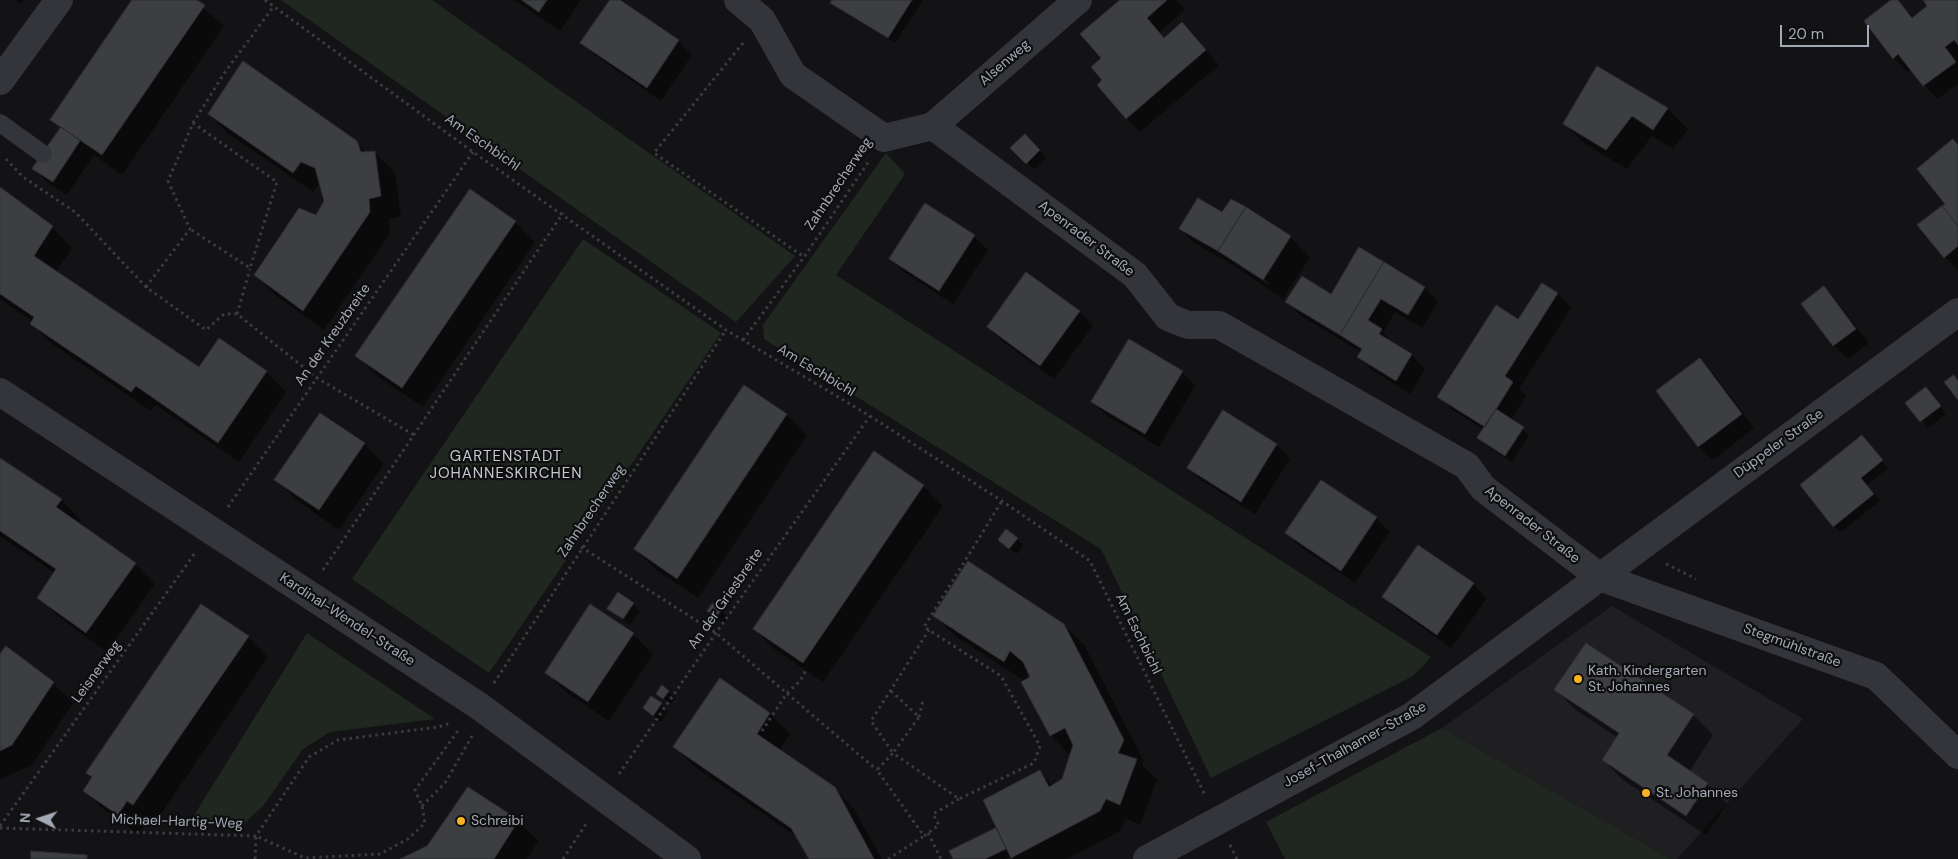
<!DOCTYPE html>
<meta charset="utf-8">
<style>
body{margin:0}
#map{position:relative;width:1958px;height:859px;overflow:hidden;background:#131315;font-family:"DM Sans",sans-serif}
canvas{display:block}
.north{position:absolute;left:15px;top:794px;width:50px;height:50px;-webkit-text-stroke:4px #0e0e0f;paint-order:stroke;rotate:274deg;font-size:14px;font-weight:700;line-height:20px;text-align:center;color:#a4a9b6}
.north::after{content:'';display:block;margin:auto;width:18px;height:22px;background:#a4a9b6;clip-path:polygon(50% 0,100% 100%,50% 72%,0 100%)}
.scale{position:absolute;left:1780px;top:25px;width:89px;height:22px;box-sizing:border-box;border:2px solid #a4a9b6;border-top:0;padding-left:6px;font-size:15px;line-height:18px;white-space:nowrap;color:#a4a9b6;-webkit-text-stroke:4px #0e0e0f;paint-order:stroke}
</style>
<div id="map">
<canvas width="1958" height="859"></canvas>
<div class="north">N</div>
<div class="scale">20 m</div>
</div>
<script>
const ctx = document.querySelector('canvas').getContext('2d');
ctx.lineJoin = 'round';
function fill(path, color) { ctx.fillStyle = color; ctx.fill(path, 'evenodd'); }
function trace(path, color, width, dash) { ctx.strokeStyle = color; ctx.lineWidth = width; ctx.lineCap = dash ? 'butt' : 'round'; ctx.setLineDash(dash || []); ctx.stroke(path); }
function write(font, color, halo, rows, align = 'center') {
  ctx.font = font + ' "DM Sans",sans-serif'; ctx.lineWidth = 4.5; ctx.setLineDash([]); ctx.textBaseline = 'middle'; ctx.strokeStyle = halo; ctx.fillStyle = color; for (const [text, x, y, turn = 0] of rows) {
    ctx.save(); ctx.translate(x, y); ctx.rotate((+turn || 0) * Math.PI / 180); ctx.textAlign = isNaN(turn) ? turn : align; if (halo) ctx.strokeText(text, 0, 0); ctx.fillText(text, 0, 0); ctx.restore();
  }
}
fill(new Path2D(`
 M1612,606L1803,719L1677,859H1671L1442,728Z`), '#1f1f22');
fill(new Path2D(`
 M281,0H432L795,256L736,322Z
 M886,153L905,174L836,275L1431,657L1413,676L1211,778L1101,549L764,339L763,325Z
 M583,239L721,333L489,673L352,579Z
 M307,633L435,719L330,732L303,749L263,806L243,825H188Z
 M1442,728L1671,859H1285L1266,822Z`), '#1f2720');
fill(new Path2D(`
 M16,0H24L21,4Z
 M134,0H194L224,26L122,175L94,155L67,195L48,183L34,169L61,129L52,120Z
 M514,0H581L560,31Z
 M611,0H618L678,41L692,55L661,101L596,56L582,43Z
 M834,0H923L895,43L839,9L832,3Z
 M1122,0H1176L1185,10L1159,32L1165,39L1195,38L1219,65L1140,132L1127,118L1104,80L1103,58Z
 M1893,0H1897L1914,18L1929,6L1924,0H1958V84L1937,99L1911,69L1907,72L1894,58Z
 M1597,68L1668,109L1688,129L1673,149L1652,136L1627,169L1585,144L1565,124Z
 M209,114L356,142L367,153L375,152L395,173L401,216L389,219L390,233L324,330L275,295L255,275L316,216L325,201L320,183L313,192L229,134Z
 M1025,136L1046,158L1034,169L1012,148Z
 M1958,146V270L1945,257L1946,204Z
 M0,189L52,227L72,248L56,272L199,369L219,340L266,372L286,392L239,462L156,405L151,411L52,344L32,324L33,322L0,299Z
 M1223,214L1290,237L1310,257L1283,299L1233,265L1194,243L1180,229ZM1241,264L1269,282L1267,284L1241,267Z
 M515,222L535,242L423,407L377,376L357,356Z
 M974,236L988,250L953,304L904,272L890,259Z
 M1360,249L1425,288L1438,302L1422,328L1395,312L1383,332L1394,345L1412,355L1425,369L1410,394L1372,370L1359,357L1361,352L1301,316L1287,302L1332,296Z
 M1027,273L1080,312L1093,326L1054,379L1002,341L988,327Z
 M1542,284L1558,294L1571,308L1519,389L1526,396L1511,420L1529,435L1512,462L1486,445L1479,438L1484,430L1453,410L1439,396L1519,321Z
 M1823,288L1837,302L1869,343L1848,359L1834,346L1802,304Z
 M1700,359L1713,373L1754,428L1713,460L1699,447L1657,391Z
 M1182,372L1195,386L1159,447L1106,415L1092,402Z
 M744,387L787,415L807,435L698,598L655,569L635,549Z
 M1926,388L1946,414L1928,428L1907,403Z
 M1223,411L1277,445L1290,459L1255,514L1202,481L1188,467Z
 M320,414L364,444L384,464L339,530L296,500L276,479Z
 M1868,443L1888,468L1867,485L1880,501L1841,532L1834,526Z
 M0,459L61,500L81,520L78,524L135,564L155,584L107,652L59,617L39,597L55,573L0,536Z
 M923,486L943,506L823,682L774,649L754,629Z
 M1376,518L1390,532L1355,583L1300,547L1287,533Z
 M1017,539L1023,545L1017,554L1007,547Z
 M1473,584L1487,598L1451,648L1397,610L1384,597Z
 M633,604L640,611L630,625L608,609Z
 M591,606L633,634L653,654L609,721L566,692L546,672Z
 M721,610L728,617L724,624L709,611Z
 M935,616L1064,625L1084,645L1144,761L1142,765L1157,780L1140,825L1126,818L1120,831L1067,859H1014L1011,856L1005,859H954L951,852L998,829L1040,772L1053,786L1063,780L1071,756L1051,736L1023,683L1032,677L1029,673L1025,681L955,636Z
 M248,637L268,657L154,824L148,820L138,834L104,810L84,790L93,778L87,773Z
 M0,656L53,683L73,703L32,765L0,779Z
 M720,679L770,714L790,734L779,751L834,788L854,809L882,859H809L797,837L695,767L675,747Z
 M663,687L675,698L671,704L658,693Z
 M1556,690L1693,715L1713,735L1689,772L1707,784L1727,804L1706,835L1623,780L1603,760L1618,738L1576,710Z
 M651,698L668,711L661,722L644,708Z
 M518,821L538,841L527,859H403Z`), '#0007');
const building = new Path2D(`
 M132,0H197L205,5L102,155L50,120Z
 M522,0H547L539,12Z
 M610,0H620L679,40L647,88L580,43Z
 M832,0H912L888,38L830,3Z
 M1120,0H1167L1147,18L1164,38L1182,22L1206,50L1126,119L1097,85L1102,80L1091,67L1101,58L1080,34Z
 M1891,0H1898L1912,18L1927,6L1923,0H1958V45L1954,40L1945,47L1956,62L1923,86L1898,54L1893,59L1864,21Z
 M243,61L357,141L361,152L375,151L381,196L369,199L370,212L303,311L254,275L299,208L316,215L324,201L315,168L301,162L293,173L208,114Z
 M1597,66L1668,108L1653,130L1632,116L1606,150L1563,124Z
 M61,127L80,141L53,182L32,169Z
 M1025,134L1040,150L1026,164L1010,148Z
 M1953,139L1958,145V226L1942,206L1945,204L1917,169Z
 M0,187L53,226L34,256L199,367L219,338L267,371L218,443L136,386L131,392L30,324L34,317L0,294Z
 M470,189L516,221L402,388L355,356Z
 M1198,198L1222,212L1231,199L1246,207L1218,251L1179,229Z
 M925,203L975,235L939,291L889,259Z
 M1942,206L1958,226V246L1944,258L1917,225Z
 M1246,207L1291,236L1263,280L1218,251Z
 M1359,247L1384,262L1340,335L1285,302L1302,276L1331,294Z
 M1384,262L1425,287L1408,315L1381,299L1368,320L1382,329L1379,334L1412,354L1396,381L1357,357L1362,349L1340,335Z
 M1026,272L1080,311L1040,366L987,327Z
 M1542,283L1558,293L1505,376L1513,382L1485,427L1437,397L1496,305L1518,319Z
 M1824,286L1856,329L1833,346L1801,304Z
 M1129,339L1183,371L1145,434L1091,402Z
 M1700,358L1742,414L1698,447L1656,391Z
 M1954,375L1958,381V400L1944,382Z
 M744,385L787,414L677,579L634,549Z
 M1926,387L1941,406L1920,422L1905,403Z
 M1496,409L1524,427L1505,456L1477,438Z
 M1223,410L1277,444L1241,502L1187,468Z
 M320,413L365,443L319,510L274,480Z
 M1862,435L1883,460L1861,478L1874,494L1833,527L1800,485Z
 M874,451L924,485L803,663L753,629Z
 M0,458L62,499L56,507L136,563L86,633L37,598L56,569L0,531Z
 M1321,480L1377,517L1341,571L1285,533Z
 M1006,529L1018,538L1009,549L998,540Z
 M1418,545L1474,583L1437,635L1382,597Z
 M968,561L1064,624L1124,740L1118,753L1137,759L1120,805L1106,799L1100,811L1011,858L983,800L1040,770L1049,787L1062,779L1073,745L1065,728L1050,736L1021,682L1030,677L1023,662L1010,651L1004,662L933,616Z
 M618,592L634,603L623,619L607,609Z
 M713,603L722,609L716,618L707,611Z
 M201,604L249,636L133,805L127,801L118,815L83,791L92,777L86,773Z
 M590,604L634,633L588,702L545,673Z
 M1586,643L1694,714L1667,755L1708,783L1686,816L1602,760L1619,733L1554,690Z
 M6,646L54,682L12,745L0,751V654Z
 M720,678L770,713L757,734L835,787L874,859H809L791,828L673,747Z
 M662,685L669,691L663,699L656,694Z
 M651,696L662,703L653,716L643,708Z
 M468,787L519,820L494,859H400L427,846Z
 M996,828L1006,849L985,859H953L949,851Z
 M31,851L87,855V859H31Z`);
fill(building, '#3d3e42');
trace(building, '#2d2d31', 1);
trace(new Path2D(`
 M265,0L473,152L726,330L870,416L1002,501L1090,561L1205,795
 M743,43L654,153L804,257
 M193,123L225,72L274,6
 M6,159L23,177L75,212L146,287L206,330L224,314H237L317,378L414,435
 M146,287L190,229L168,181L193,123L277,182L250,268L190,229
 M237,314L250,269
 M743,340L804,257L869,161
 M228,507L473,152
 M581,547L716,633L877,770
 M1666,564L1696,579
 M323,570L563,213
 M494,683L726,330
 M891,691L919,717L893,753L871,721L929,630
 M919,717L923,700
 M762,731L787,693L800,681L807,668
 M619,774L716,633L870,416
 M959,799L933,814L939,825L924,836L877,770L893,753L959,799L1034,763L1040,746L1001,676L924,627L1002,501
 M422,806L445,783L472,736
 M0,826L195,553
 M0,828L256,836L309,757L338,740L438,727L451,723
 M928,833L941,859
 M1230,845L1237,859
 M255,859L256,836L305,858L380,854L408,839L425,823L422,806L415,790L460,728
 M563,859L588,821
 M888,859L924,836`), '#3a3c41', 3, [2.5, 4]);
trace(new Path2D(`
 M0,123L43,154`), '#34353a', 18);
trace(new Path2D(`
 M738,0L762,20L793,75L884,138L933,126L1135,275L1168,317L1188,325H1219L1467,466L1483,488L1600,577L1876,676L1958,755
 M0,81L59,0
 M933,126L1078,0
 M0,392L479,706L687,859
 M1147,859L1412,716L1958,312`), '#34353a', 28);
for (const [x, y, r, color] of [
 [1578,679,5,"#fab225"],
 [1646,793,5,"#fab225"],
 [461,821,5,"#fab225"]
]) { const dot = new Path2D(); dot.arc(x, y, r, 0, 2 * Math.PI); ctx.fillStyle = color; ctx.fill(dot); trace(dot, '#0e0e0f', 2); }
write('14px', '#a4a9b6', '#0e0e0f', [
 ["Alsenweg",1005,63,-41],
 ["Am Eschbichl",482,143,35],
 ["Zahnbrecherweg",839,184,-56],
 ["Apenrader Straße",1086,239,37],
 ["An der Kreuzbreite",333,335,-55],
 ["Am Eschbichl",816,371,31],
 ["Düppeler Straße",1779,444,-36],
 ["Zahnbrecherweg",592,511,-56],
 ["Apenrader Straße",1532,525,38],
 ["An der Griesbreite",726,599,-55],
 ["Kardinal-Wendel-Straße",347,620,33],
 ["Am Eschbichl",1138,634,64],
 ["Stegmühlstraße",1792,646,20],
 ["Leisnerweg",97,672,-54],
 ["Josef-Thalhamer-Straße",1355,745,-29],
 ["Michael-Hartig-Weg",177,822,2]
]);
write('14px', '#a4a9b6', '#0e0e0f', [
 ["Kath. Kindergarten",1588,671],
 ["St. Johannes",1588,687],
 ["St. Johannes",1656,793],
 ["Schreibi",471,821]
], 'left');
ctx.letterSpacing = '1px';
write('15px', '#c5c8d1', '#0e0e0f', [
 ["GARTENSTADT",506,457],
 ["JOHANNESKIRCHEN",506,474]
]);
ctx.letterSpacing = '0px';
</script>
